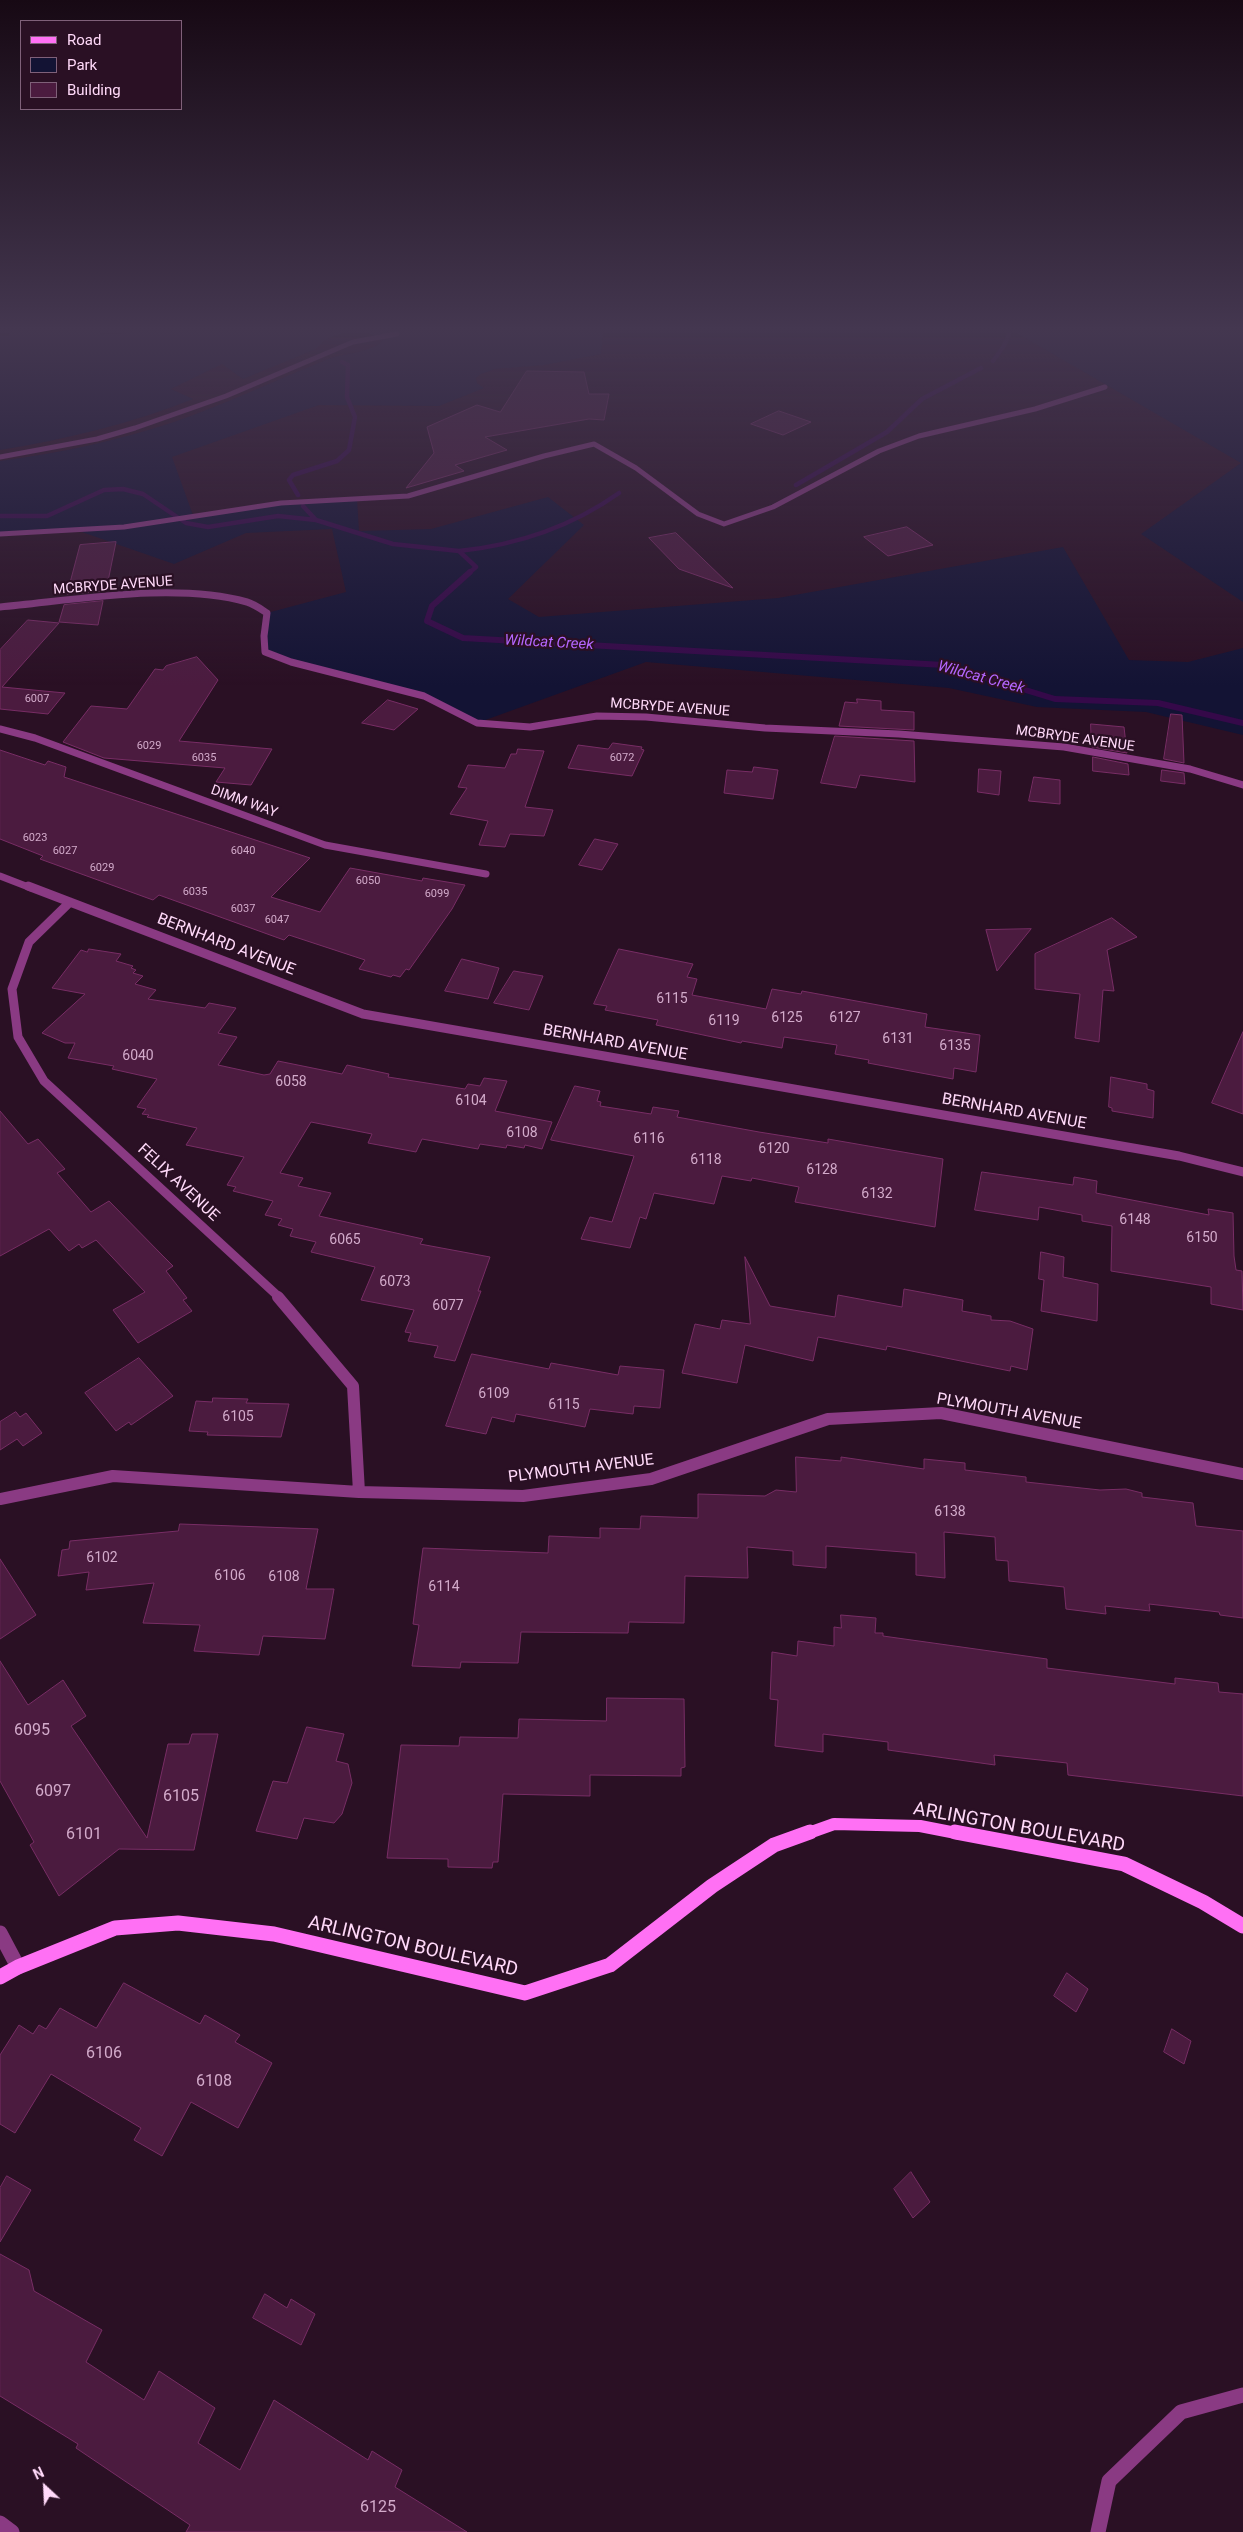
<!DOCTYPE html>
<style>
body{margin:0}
#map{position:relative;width:1243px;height:2532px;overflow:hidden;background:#2a1024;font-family:Roboto,sans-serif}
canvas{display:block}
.legend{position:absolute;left:20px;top:20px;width:162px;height:90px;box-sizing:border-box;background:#2a1024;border:1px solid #7f6079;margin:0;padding:6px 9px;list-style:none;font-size:15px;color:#ffd9f9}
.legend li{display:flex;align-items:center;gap:10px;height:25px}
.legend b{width:25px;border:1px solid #7f6079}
.north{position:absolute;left:20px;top:2462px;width:50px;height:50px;-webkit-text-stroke:4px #2a1024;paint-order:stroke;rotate:335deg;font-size:14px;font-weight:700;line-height:20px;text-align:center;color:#ffd9f9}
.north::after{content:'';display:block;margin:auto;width:18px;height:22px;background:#ffd9f9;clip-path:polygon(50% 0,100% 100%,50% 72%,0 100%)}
</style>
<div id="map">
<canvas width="1243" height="2532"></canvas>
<ul class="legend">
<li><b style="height:6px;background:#ff70f4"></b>Road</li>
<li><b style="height:14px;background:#131334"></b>Park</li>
<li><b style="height:14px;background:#4b1b3f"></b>Building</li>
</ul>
<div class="north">N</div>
</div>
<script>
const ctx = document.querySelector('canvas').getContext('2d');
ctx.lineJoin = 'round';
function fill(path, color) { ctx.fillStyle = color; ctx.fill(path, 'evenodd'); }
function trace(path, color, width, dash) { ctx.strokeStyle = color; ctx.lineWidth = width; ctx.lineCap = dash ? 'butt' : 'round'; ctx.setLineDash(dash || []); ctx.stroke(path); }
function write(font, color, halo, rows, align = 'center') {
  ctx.font = font + ' Roboto,sans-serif'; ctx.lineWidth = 4.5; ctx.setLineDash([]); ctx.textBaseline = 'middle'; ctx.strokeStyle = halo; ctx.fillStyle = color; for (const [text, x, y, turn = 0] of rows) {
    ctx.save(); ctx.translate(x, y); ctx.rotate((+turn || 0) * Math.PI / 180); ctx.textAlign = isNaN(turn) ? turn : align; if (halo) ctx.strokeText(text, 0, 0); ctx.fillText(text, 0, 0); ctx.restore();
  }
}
fill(new Path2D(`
 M10,332H102L99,335L143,332H351C336,334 326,337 316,349L243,379L222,364L171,389L193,399C130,424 67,439 0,450V336H9Z
 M362,332H603L601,354L544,365L495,369L481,374L476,378L477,383L484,388L439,406L319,405L172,457L194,518L281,503L357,499L359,531L431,529L548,497L584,525L508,599L539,617L778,598L1063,547L1129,660L1188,662L1243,648V735L1146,712L1037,707L949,688L646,662L477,723L424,696L265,652L267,613L346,592L332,529L246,533L174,564L79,531L0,536V461C59,453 117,441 174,422C226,404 276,380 326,360C345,352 368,354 383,341L375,335Z
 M1015,332H1243V602L1141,534L1241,463Z`), '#131334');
trace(new Path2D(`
 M993,361L1004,346L1009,334
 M796,485L887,432L922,399L981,368
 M298,495L289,480L293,475L337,461L349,450L355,417L347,397L348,365L342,362
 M303,506L316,520
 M0,516H47L104,490L123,489L143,494L186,523L208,527L278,516L316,520L393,544L459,551L476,567L469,573
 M459,551C517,545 571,527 619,493`), '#350949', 4.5);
trace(new Path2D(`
 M470,572L432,606L427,621L463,638L944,665L1055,699L1158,703L1243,723`), '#350949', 6);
const building = new Path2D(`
 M527,371L584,372L589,394H609L604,420L589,419L485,437L507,450L455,465L464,471L406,488L434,453L427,427L477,405L500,412Z
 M779,411L811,422L783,435L751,424Z
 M907,527L933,545L888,556L864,537Z
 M676,533L733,588L679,569L649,538Z
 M116,542L106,591L67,594L80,545Z
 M103,601L98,625L59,622L64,605Z
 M28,620L59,623L2,687L65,693L48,714L0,709V650Z
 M197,657L218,680L179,741L272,749L251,785L216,782L225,768L104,758L63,742L91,706L127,709L155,669L163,670L166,666Z
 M857,699L881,701V710L914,712V730L839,726L845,702L857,703Z
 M388,700L418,709L394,730L362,723Z
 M1171,714L1182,715L1184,763L1164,759Z
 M1091,724L1124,727L1127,753L1092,747Z
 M835,736L914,741L915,782L860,775L856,788L821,783Z
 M613,743L642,747L641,749L644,750L632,776L568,768L578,745L608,749Z
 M518,749L544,751L525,807L553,810L544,836L510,834L505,847L479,845L488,821L450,814L467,788L458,787L468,765L505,768L511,754H516Z
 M0,750L45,765L48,761L66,767L64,777L310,858L271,897L320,912L350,868L422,881L423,878L465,885L452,909L409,970L406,969L400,977L393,975L391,977L359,969L365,960L289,935L284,940L159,895L153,900L40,859L43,856L0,839Z
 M1093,757L1128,764L1129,775L1093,771Z
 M754,767L778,770L773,799L724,793L727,770L752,772Z
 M979,769L1001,771L999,795L978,792Z
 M1162,770L1184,773L1185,784L1161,781Z
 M1034,777L1060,780V804L1029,801Z
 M595,839L618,844L602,870L579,865Z
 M1112,918L1137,937L1107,950L1114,991L1103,990L1099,1042L1075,1038L1080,994L1035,989V954Z
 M1031,929L997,971L986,930Z
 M89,949L121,954L116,961L133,966L131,968L136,970L133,973L143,976L135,984L156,990L148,999L205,1008L209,1003L236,1008L218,1033L237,1037L218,1065L264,1075L270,1074L278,1061L342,1074L347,1065L389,1074L388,1077L465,1089L468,1084L480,1086L484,1078L507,1081L495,1111L552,1122L542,1149L525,1145L524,1148L507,1145L506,1148L480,1144L478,1149L422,1139L416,1152L368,1143L372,1134L311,1122L280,1173L303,1178L298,1186L331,1193L319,1216L423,1239L420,1244L490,1257L478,1291H481L455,1361L434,1357L438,1346L408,1341L411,1333L405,1332L414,1310L361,1300L375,1267L311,1252L316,1242L290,1236L293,1229L278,1225L282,1219L265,1215L273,1201L233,1191L236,1187L227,1185L244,1157L186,1145L197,1128L147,1117L149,1115L142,1114L146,1109L137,1107L157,1079L112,1069L114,1066L68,1058L75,1043H65L42,1033L85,994L52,988L81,950L87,952Z
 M619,949L693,964L687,977L697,979L692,995L766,1009L772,989L801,994L802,991L927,1014L925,1027L980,1035L976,1072L954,1068L953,1079L868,1063L869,1060L835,1054L837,1045L784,1037L782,1048L742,1041L741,1043L656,1025L658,1020L605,1010L607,1006L594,1004Z
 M462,959L499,968L488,999L445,991Z
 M514,971L543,976L529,1010L494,1003Z
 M1243,1032V1114L1212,1103Z
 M1111,1077L1147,1084V1089L1154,1091L1153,1118L1112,1111V1108L1109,1107Z
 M575,1086L600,1091L597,1101L601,1102L600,1106L651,1114L653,1107L679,1111L677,1117L759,1132L828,1143V1139L943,1159L935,1227L795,1202L799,1187L752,1178L751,1181L722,1176L714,1204L654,1193L646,1219L640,1217L630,1248L581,1239L590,1217L612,1222L634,1156L551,1140Z
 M0,1111L28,1144L38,1139L65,1169L57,1173L91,1212L109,1201L163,1256L173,1266L166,1271L187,1298L183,1300L192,1311L138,1343L113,1310L145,1292L96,1240L82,1248L79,1244L69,1251L49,1229L0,1256Z
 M982,1172L1073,1185L1074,1177L1097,1181L1096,1193L1209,1215L1208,1209L1233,1213L1234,1256L1236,1270L1242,1271L1243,1310L1211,1304V1287L1111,1271L1112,1226L1082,1221V1215L1039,1207L1038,1220L975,1210Z
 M1041,1252L1064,1257L1063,1277L1098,1284L1097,1321L1041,1311L1044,1280L1039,1279Z
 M745,1257L770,1306L835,1317L838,1295L902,1307L904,1289L963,1300L962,1311L991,1316V1320L1010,1321L1033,1329L1027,1370L1011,1366L1010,1371L887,1346L886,1350L818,1337L813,1361L745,1345L737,1383L682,1373L695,1324L720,1329L722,1320L750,1324Z
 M472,1354L549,1369L551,1363L618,1375L620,1366L664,1370L660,1408L634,1406L633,1414L590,1409L585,1427L516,1414L514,1422L492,1417L486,1434L446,1426Z
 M139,1358L173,1396L131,1425L129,1422L116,1431L85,1393Z
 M213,1398L248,1399L246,1403L289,1404L281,1437L207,1435L208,1432L189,1431L196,1401L212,1402Z
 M16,1412L20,1417L26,1413L42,1433L23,1446L17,1439L0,1450V1422Z
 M796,1457L841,1461V1457L924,1469V1459L965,1463V1470L1026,1477V1482L1100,1490L1126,1489L1142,1493V1497L1193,1503L1196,1526L1243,1531V1618L1220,1615L1219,1612L1149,1604L1150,1611L1105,1606L1106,1614L1066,1609L1064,1587L1009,1581L1008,1561L996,1560L995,1537L944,1532L945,1578L916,1575V1553L826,1546V1568L793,1565V1551L747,1547L748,1578L685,1576L684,1623L629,1622L628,1633L521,1632L518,1663L461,1662L460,1668L412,1666L419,1625L413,1624L423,1548L548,1553L549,1536L600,1538V1528L640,1529L641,1516L698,1518V1494L765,1496L776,1490L796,1492Z
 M180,1524L318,1529L306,1589H334L325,1639L263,1636L259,1655L194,1651L200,1625L143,1623L154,1583L86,1590L89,1572L58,1576L62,1550L69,1549L70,1541L178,1531Z
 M0,1559L36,1615L0,1639Z
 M841,1615L876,1618L875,1633H883V1636L1047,1659V1668L1175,1684V1678L1218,1683L1219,1692L1243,1694V1796L1068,1775L1067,1763L994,1755L995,1765L888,1750V1742L823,1734V1752L775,1746L778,1700L770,1699L772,1652L797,1656L798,1641L834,1646V1627L841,1628Z
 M0,1661L28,1705L63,1680L86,1716L71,1726L147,1838L168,1744H189L192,1734H218L194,1850L119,1849L59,1896L30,1845L34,1842L0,1781Z
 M607,1698L684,1699L685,1767L681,1768V1776L590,1775V1796L503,1794L498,1862H493L492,1868L448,1867V1859L387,1858L401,1745L459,1746L460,1737L518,1738L519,1719L606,1721Z
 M307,1727L344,1734L336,1761L348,1764L352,1783L342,1814L334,1823L304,1818L297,1839L256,1831L273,1781L287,1783Z
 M1067,1973L1088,1989L1076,2012L1054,1996Z
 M124,1983L200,2024L205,2015L240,2035L235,2042L272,2063L238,2128L191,2102L162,2156L134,2140L141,2128L51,2074L15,2133L0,2124V2055L19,2025L33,2034L39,2025L46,2029L60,2008L96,2028Z
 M1172,2029L1191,2041L1184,2064L1164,2052Z
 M911,2172L930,2202L913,2218L894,2189Z
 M7,2176L31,2190L0,2242V2188Z
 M0,2254L29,2270L34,2291L102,2330L86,2362L144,2400L159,2371L215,2408L198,2443L240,2470L274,2400L368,2460L372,2451L402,2470L395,2487L467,2532H186L190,2525L76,2448L78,2444L0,2396Z
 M265,2294L287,2308L291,2299L315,2314L301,2345L253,2318Z`);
fill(building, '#4b1b3f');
trace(building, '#782d65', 1);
trace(new Path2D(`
 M0,457L97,439L135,428L226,396L353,342L397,334
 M0,534L124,527L281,503L408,496L544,456L594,444L636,468L698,514L724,524L773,507L879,451L919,436L1035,409L1105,387`), '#8a3a83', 5);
trace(new Path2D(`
 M0,607C76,600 174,582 247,602C254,604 261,609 267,613L264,636L265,652L291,662L424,696L477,723L530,727L597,716L646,717L765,728L899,734L1064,747L1190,769L1243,785
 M0,729L35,738L325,845L486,874
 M0,876L31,888`), '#8a3a83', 7);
trace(new Path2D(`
 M28,886L363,1014L1179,1156L1243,1172
 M70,902L29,942L12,989L18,1037L44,1081L280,1298`), '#8a3a83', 9);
trace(new Path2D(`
 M278,1297L353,1386L359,1492
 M0,1499L113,1476L359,1492L523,1496L651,1479L828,1419L941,1413L1243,1474`), '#8a3a83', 12);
trace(new Path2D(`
 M0,1933L18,1967
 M0,2523L12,2532
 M1098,2532L1109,2481L1181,2412L1243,2395`), '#8a3a83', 15);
trace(new Path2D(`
 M806,1834L834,1824L920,1826L961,1834`), '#ff70f4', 12);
trace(new Path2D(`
 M955,1832L1124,1864L1203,1902L1243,1926
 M0,1977L18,1967L115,1928L178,1923L274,1934L525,1993L610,1965L712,1886L774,1845L810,1832`), '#ff70f4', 15);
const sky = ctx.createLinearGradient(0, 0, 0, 686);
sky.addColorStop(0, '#170914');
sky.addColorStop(0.48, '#443750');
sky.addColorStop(1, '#44375000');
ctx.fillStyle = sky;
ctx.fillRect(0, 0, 1243, 686);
write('11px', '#d2aaca', null, [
 ["6007",37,699],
 ["6029",149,746],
 ["6035",204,758],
 ["6072",622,758],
 ["6023",35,838],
 ["6027",65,851],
 ["6040",243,851],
 ["6029",102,868],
 ["6050",368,881],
 ["6035",195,892],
 ["6099",437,894],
 ["6037",243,909],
 ["6047",277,920]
]);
write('14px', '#ffd9f9', '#2a1024', [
 ["MCBRYDE AVENUE",113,586,-4],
 ["MCBRYDE AVENUE",670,708,4],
 ["MCBRYDE AVENUE",1075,739,8],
 ["DIMM WAY",244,802,20]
]);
write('14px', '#d2aaca', null, [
 ["6115",672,999],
 ["6125",787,1018],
 ["6127",845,1018],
 ["6119",724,1021],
 ["6131",898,1039],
 ["6135",955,1046],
 ["6040",138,1056],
 ["6058",291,1082],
 ["6104",471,1101],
 ["6108",522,1133],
 ["6116",649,1139],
 ["6120",774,1149],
 ["6118",706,1160],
 ["6128",822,1170],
 ["6132",877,1194],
 ["6148",1135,1220],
 ["6150",1202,1238],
 ["6065",345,1240],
 ["6073",395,1282],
 ["6077",448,1306],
 ["6109",494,1394],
 ["6115",564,1405],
 ["6105",238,1417],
 ["6138",950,1512],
 ["6102",102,1558],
 ["6106",230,1576],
 ["6108",284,1577],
 ["6114",444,1587]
]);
write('italic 15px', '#b567ff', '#2a1024', [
 ["Wildcat Creek",549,643,3],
 ["Wildcat Creek",981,678,15]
]);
write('16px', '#ffd9f9', '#2a1024', [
 ["BERNHARD AVENUE",226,945,21],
 ["BERNHARD AVENUE",615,1043,10],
 ["BERNHARD AVENUE",1014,1112,10],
 ["FELIX AVENUE",178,1183,43],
 ["PLYMOUTH AVENUE",1009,1412,10],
 ["PLYMOUTH AVENUE",581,1469,-7]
]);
write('16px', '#d2aaca', null, [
 ["6095",32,1731],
 ["6097",53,1792],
 ["6105",181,1797],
 ["6101",84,1835],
 ["6106",104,2054],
 ["6108",214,2082],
 ["6125",378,2508]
]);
write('19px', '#ffd9f9', '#2a1024', [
 ["ARLINGTON BOULEVARD",1019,1828,10],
 ["ARLINGTON BOULEVARD",413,1947,13]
]);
</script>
